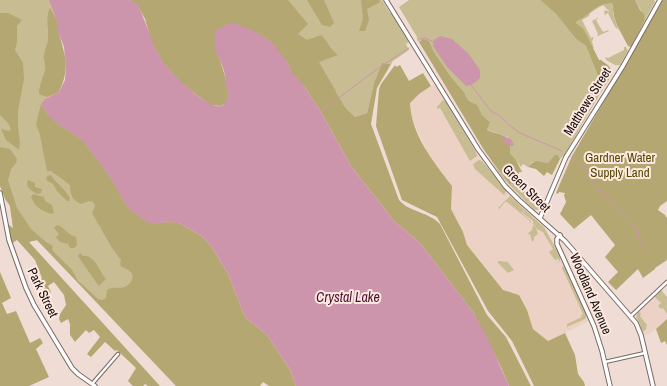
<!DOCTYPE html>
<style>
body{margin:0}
canvas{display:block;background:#efdcd4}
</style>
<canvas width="667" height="386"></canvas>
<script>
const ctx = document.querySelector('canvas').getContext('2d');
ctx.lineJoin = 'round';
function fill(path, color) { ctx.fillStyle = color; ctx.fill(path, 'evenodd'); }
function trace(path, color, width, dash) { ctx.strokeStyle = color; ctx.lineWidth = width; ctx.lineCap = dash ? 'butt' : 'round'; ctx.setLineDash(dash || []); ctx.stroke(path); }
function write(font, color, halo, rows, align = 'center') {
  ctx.font = font + ' "Archivo Narrow",sans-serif'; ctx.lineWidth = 4; ctx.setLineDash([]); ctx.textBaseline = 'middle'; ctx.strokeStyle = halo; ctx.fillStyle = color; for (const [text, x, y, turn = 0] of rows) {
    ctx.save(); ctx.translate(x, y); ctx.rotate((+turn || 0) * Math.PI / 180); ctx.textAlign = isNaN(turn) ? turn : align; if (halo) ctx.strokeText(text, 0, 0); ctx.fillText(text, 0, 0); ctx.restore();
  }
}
fill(new Path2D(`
 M435,84L486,165L511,197L546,231L561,258L589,321L548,341L533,329L527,310L519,295L503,290L467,245L463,232L451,209L452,185L431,158L416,128L410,114V103L419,94Z
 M661,290L667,297V319L651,333L644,336L636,315Z`), '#ecd1c5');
fill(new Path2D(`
 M0,0H49L50,1L57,21L59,92L45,99L179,223L108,313L37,240L24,243L14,233L9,200L0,166Z
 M129,0H382L390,13H392L409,42L406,44L409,50L393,61L391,64L382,63L374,83L367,113L355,117L345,107L336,91L304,86Z
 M409,0H540L556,14L576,39L586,46L603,89L564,155L560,159L558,155L548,163L532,162L528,167L523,164L521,167L516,160L510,153V146L508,137L487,130L489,121L482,115L472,102L468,100L464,92L451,77L434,52L429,41L421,40L419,42L417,40V37L399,7Z
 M635,0H654L655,2L645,20C644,13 638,7 635,0Z
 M604,3L613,4C612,13 615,21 619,30L615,27L608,13L605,15L604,12L605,10L610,12L603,5L590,13L589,16L582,20L591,38L594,37L592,42L594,48L592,49L583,28L576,23L577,21Z
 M599,17L596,20L603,32L608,30L609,31L598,36L597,35L598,34L592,21Z
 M624,47H626L628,51L620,65H615L606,60L605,57L608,58L624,50Z
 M443,100L446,102L476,152L477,156L470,161L440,108L437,109V107Z
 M484,150L510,185L516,179L515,182L529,193L528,195L532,198L528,204L502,177Z
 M479,160L482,161L506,189V192L504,195L475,169L473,164Z
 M510,196L524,209L522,213L531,221L529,224L530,221L507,202H505L499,209L498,208Z
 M533,199L538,203L545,200L541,208L539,210H535L528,204Z
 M524,209L544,227L560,256V261L557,263L559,261V259L555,260L549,252L553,249L543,232L537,229L533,224V221L523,213Z
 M533,225L536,228L538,234L534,237V240L532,242L530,234H527L532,230Z
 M501,261L506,262L507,261L514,270L508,273L498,263V261Z
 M564,265L587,315L585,319L567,327V324L582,317L581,315L583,314L562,268Z
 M661,290L667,297V314L663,308L661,309L658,306L661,303L655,297L653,298Z
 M639,311L641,314L640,316L647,325L646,327L647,328L643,332L636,317Z`), '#c8bd92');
fill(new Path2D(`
 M129,0H288L308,24L298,34L307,40L321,35C328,41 329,48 338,55L319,62L345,107L355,117L367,113L374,83L382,63L391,64L377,88L371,124L399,200C409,212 429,212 440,224L487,315L506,337L531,386H509L501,367L473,312L420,243L394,221L351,166L321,112L304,86L291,72L288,63L228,24L223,28L215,47C219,57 233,93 226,103C225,104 223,105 221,106L211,105L198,96L180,82L163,63L151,41L145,19L137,4Z
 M307,0H324L334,23L330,27L322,25Z
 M361,0H379L380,2L367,9L369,20L365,31H359L363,19Z
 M540,0H635L640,10L644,14L645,20L631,47L628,46C621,32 612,20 613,4C598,1 590,16 577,21L576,23L583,28L599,60H601L609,66L612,72L611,76L603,89L586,46L576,39L556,14Z
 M663,0H667V201L660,206L658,210L665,215L667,218V260L655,268V269L643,278L638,269L616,290L608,282L618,272L605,257L615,245L591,215L574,229L560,214L566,202L564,195L565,193L559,192L558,194L556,193L572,156Z
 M50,8C52,12 56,17 58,22C58,26 58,30 59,34C66,58 70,69 59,92L47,97L39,94C39,85 43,78 45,70C46,64 43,59 44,54C45,49 48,44 48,39C49,29 45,17 50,8Z
 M0,13H8L22,20L17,26V42L15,50L23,63L24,79L18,111V127L20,142L19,150L6,140L1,129L9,131L11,129L8,123L0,115Z
 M423,39L429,41L434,52L451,77L464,92L468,100L477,105L482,115L490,122L487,130C495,134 511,135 514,145L510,146V153L516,160L522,172H519V175L510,185L484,150L419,42Z
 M395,65L396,67L400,65L409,81L423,73L431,86L419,94L410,103C411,135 434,162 452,186L451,209L463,232L467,245L503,290L519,295L527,310L533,329L548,341L565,333L575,355L578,374L584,382L585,386H534L512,341L488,311L437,217L402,200L376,126L379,89L381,84Z
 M41,104L48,115L58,124L71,132L85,143L109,176L128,208L154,224L168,222L179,223L203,237L211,246L228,274L245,317L267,335L290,370L296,386H269L263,382L260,386H176L37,240L29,242L160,386H148L145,384L143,386H133L128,381L136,368L117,350L115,351L105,342L91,357L87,354L100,337L94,330L89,333L86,330L75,342L70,335V324L68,319L61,323L59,319L60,314L66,305L64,295L54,282L48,286L51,292L43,299L41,296L45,291L39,280L42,278L35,260L17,240L11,244L8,224L13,228L10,206L5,199L0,186V147L10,149L17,159L16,163L11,169L8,180L17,208L31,229L46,242L53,246L52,250L72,270L78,281L83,285L98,299L102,300L106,298L107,290C112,286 119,289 125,287C127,286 129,284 130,283C137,274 129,270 122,267L120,264L121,260L112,248L92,213L95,206L93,202L89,201L81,204C72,200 70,194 70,185L51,171H47L40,135L36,124Z
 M555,155H558L560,159L552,175L547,172L544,176L536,169L528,167C536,158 537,162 548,163Z
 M51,175C56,184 65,188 70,198L69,201H67L57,191L53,184L46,180L47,176Z
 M28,180L35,183V187L42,189L41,193L37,194C31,190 25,188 28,180Z
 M33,194L44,197L45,201L52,205L54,213L51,214C42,211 35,207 31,197Z
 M57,225C65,227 67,235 76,237L77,245L74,248H70L68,244L60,242L56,237L59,234L54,228Z
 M80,253L83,256C95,254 100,273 106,279L99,286C92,276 85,267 78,256Z
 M0,272L11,298L2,303L7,314L16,311L30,343L40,338L43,343L36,349L49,377L29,386H0Z
 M667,319V345L665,341L661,343L656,329Z`), '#b5a772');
fill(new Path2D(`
 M49,0H129L137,3C147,23 151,44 163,62C169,71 223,127 227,98C228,94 227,90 226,86C226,81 225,76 224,71C222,63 217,56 215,48C214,43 215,36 215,30L222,28L228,24L234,23L252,30L272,42L288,63L291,72L304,86L321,112L351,166L394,221L420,243L473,312L488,339L509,386H296L290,370L267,335L245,317L228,274L211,246L203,237L179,223L168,222L154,224L147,222L128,208L109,176L85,143L71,132L58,124L48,115L41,104L45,99L59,92L65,80L66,68L64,47L58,32L57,21Z
 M440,36L452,39L468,53L480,70V78L477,81L471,85L466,86L447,67L433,46L434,40Z
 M501,136L511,139L513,145L510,146L503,140Z`), '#cc95ab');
trace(new Path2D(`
 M420,39L425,38L434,42
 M471,85L491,111L500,116L509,125L520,133L562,151
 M321,111L380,67L409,48
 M571,157L579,166L584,167L586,173L590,175C592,181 601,192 606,196C610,199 614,203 616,208C620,210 628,218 631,222C634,227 633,229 639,231C637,239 641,242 645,249`), '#cc95ab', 1);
const minor = new Path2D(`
 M631,316L667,282
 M605,362L645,353
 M92,384L118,354`);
const tertiary = new Path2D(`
 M386,0L478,149L505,186L519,200L565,241L636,323L641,335L653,386
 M0,193L9,240L26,288L34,305L72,368L78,374L95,386
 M540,218L566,157L623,66L660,0
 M560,235L557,239V244L594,326L602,351L610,386`);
trace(minor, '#7a6a63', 4.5);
trace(tertiary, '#7a6a63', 5.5);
trace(minor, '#fff', 2.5);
trace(tertiary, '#fff', 3.5);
write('13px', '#140e0b', '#fde9e1', [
 ["Matthews Street",588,102,-58],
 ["Green Street",526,189,45],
 ["Park Street",42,293,64],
 ["Woodland Avenue",590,294,67]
]);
write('13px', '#554700', '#fde9e1', [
 ["Gardner Water",620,159],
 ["Supply Land",620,174]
]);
write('italic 14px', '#4f0d30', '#fde9e1', [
 ["Crystal Lake",348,298]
]);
</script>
